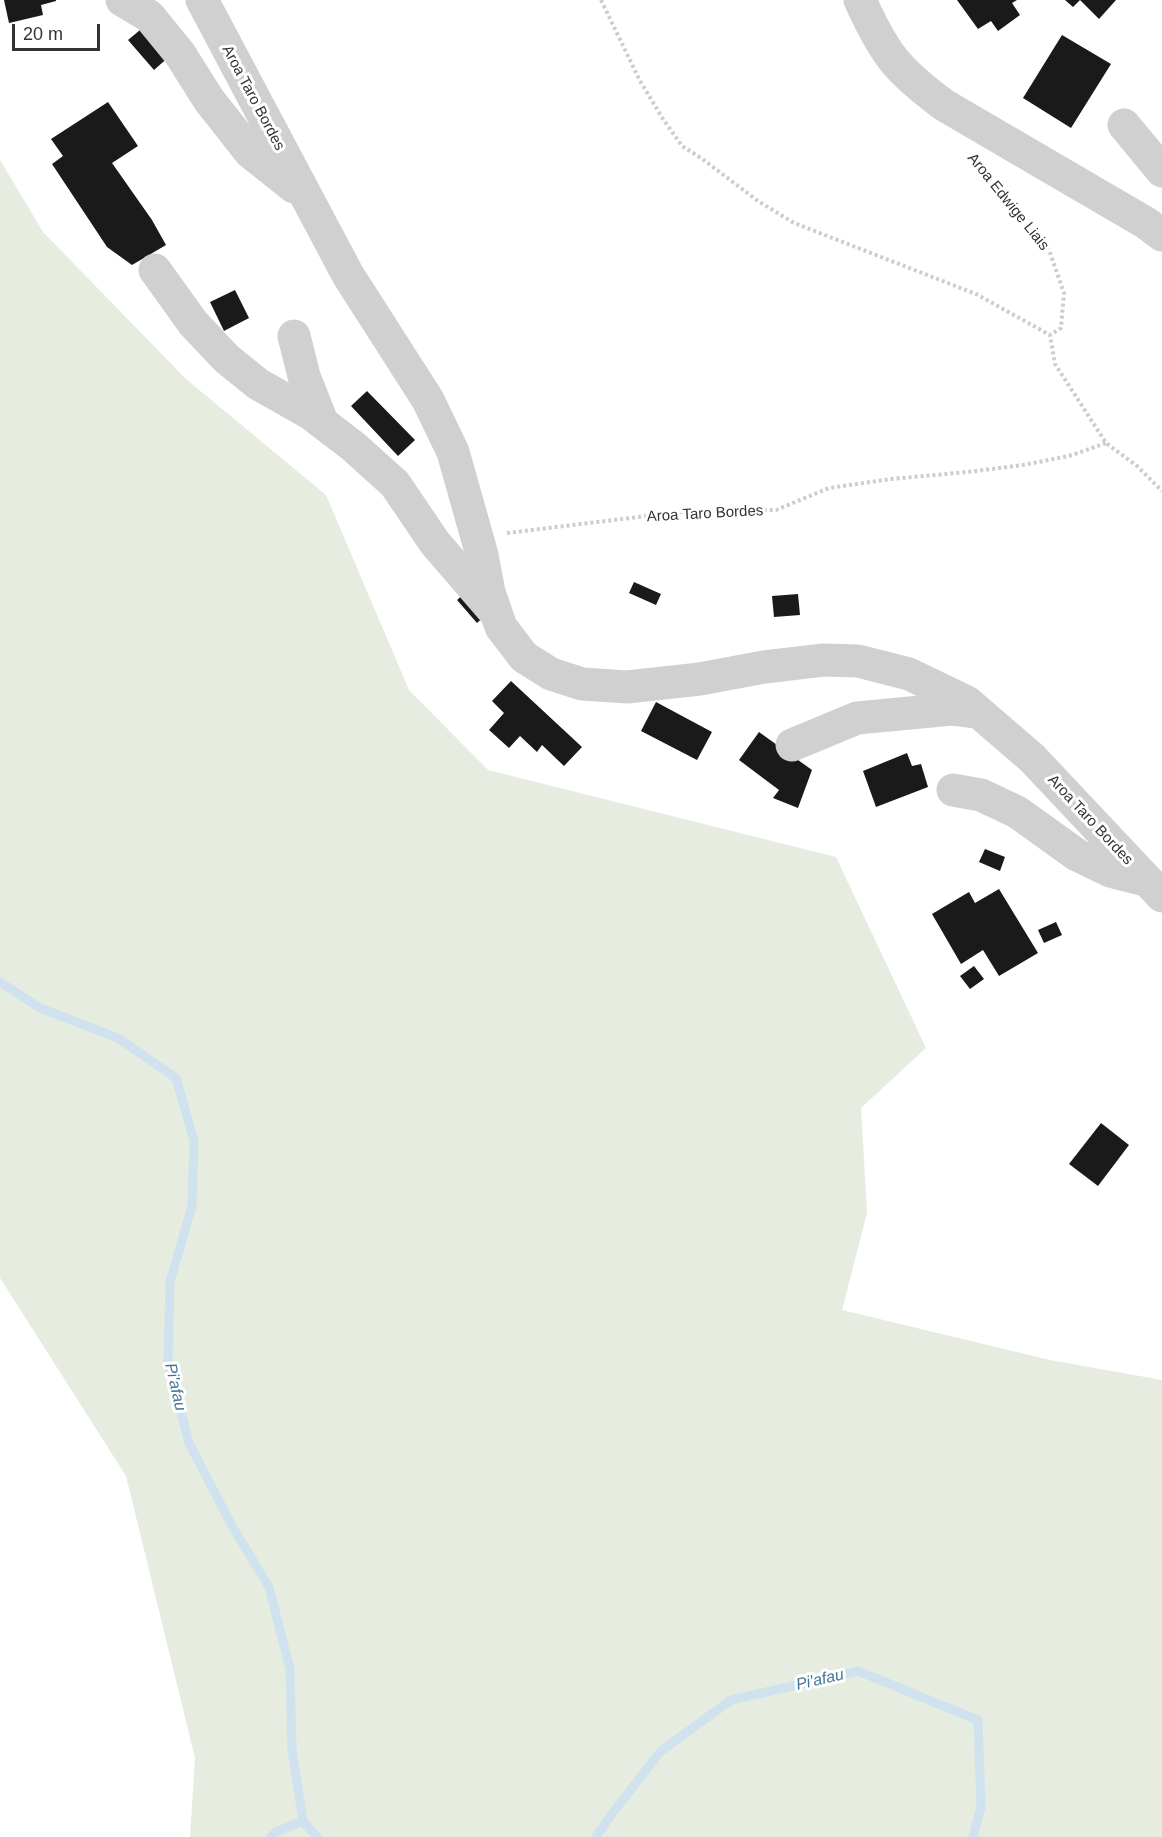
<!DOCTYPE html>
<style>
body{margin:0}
#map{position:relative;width:1162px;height:1837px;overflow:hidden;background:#fff;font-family:Helvetica,sans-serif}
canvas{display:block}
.scale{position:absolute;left:12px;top:24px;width:88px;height:27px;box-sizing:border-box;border:3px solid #333;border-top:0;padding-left:8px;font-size:18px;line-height:21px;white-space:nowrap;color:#333;-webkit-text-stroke:4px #fff;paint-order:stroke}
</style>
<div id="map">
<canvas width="1162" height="1837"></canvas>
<div class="scale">20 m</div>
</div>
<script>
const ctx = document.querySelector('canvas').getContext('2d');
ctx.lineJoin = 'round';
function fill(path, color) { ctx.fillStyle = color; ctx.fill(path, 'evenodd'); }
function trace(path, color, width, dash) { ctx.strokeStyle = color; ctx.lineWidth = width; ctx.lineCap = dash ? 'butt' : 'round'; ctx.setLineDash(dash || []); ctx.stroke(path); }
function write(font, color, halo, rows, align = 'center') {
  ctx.font = font + ' Helvetica,sans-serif'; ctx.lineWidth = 6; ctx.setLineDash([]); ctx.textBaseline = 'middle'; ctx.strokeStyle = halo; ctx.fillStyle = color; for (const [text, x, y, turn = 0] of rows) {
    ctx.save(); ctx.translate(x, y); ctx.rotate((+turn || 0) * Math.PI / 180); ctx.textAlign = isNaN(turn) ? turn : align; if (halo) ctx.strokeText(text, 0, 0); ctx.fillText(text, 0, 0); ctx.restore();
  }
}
fill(new Path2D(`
 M0,160L43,232L186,379L326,495L409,690L488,770L836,857L926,1048L861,1108L867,1213L842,1310L1050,1360L1162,1380V1837H190L195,1758L126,1476L0,1278Z`), '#e6ecdf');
trace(new Path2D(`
 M0,982L40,1008L118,1038L176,1078L194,1141L192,1206L170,1282L168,1361L189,1443L232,1526L269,1587L290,1669L292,1750L303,1821L317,1837
 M271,1837L276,1832L303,1821
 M596,1837L611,1815L661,1751L731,1700L858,1671L978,1720L981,1807L973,1837`), '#cfe2ee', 9);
fill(new Path2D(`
 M4,0H56V1L41,5L43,15L9,23Z
 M957,0H1017L1012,3L1020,15L998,31L991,21L978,29Z
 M1065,0H1116L1099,19L1080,0L1073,7Z
 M146,25L171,55L154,70L128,40Z
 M1062,35L1111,64L1071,128L1023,98Z
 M108,102L138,146L112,163L152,220L166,245L132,265L107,247L52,164L63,156L51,139Z
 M235,290L249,318L224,331L210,302Z
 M367,391L415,440L398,456L351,406Z
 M634,582L661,594L656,605L629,593Z
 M465,593L486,615L477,623L457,600Z
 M798,594L800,615L774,617L772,596Z
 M511,681L582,747L564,766L542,745L537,752L520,736L509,748L489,730L504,713L492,701Z
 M656,702L712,732L697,760L641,731Z
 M759,732L812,770L798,808L773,798L779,790L739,760Z
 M907,753L912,766L921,764L928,787L876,807L863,771Z
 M985,849L1005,857L1000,871L979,862Z
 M999,889L1038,953L999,976L983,950L961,964L932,914L969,892L975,903Z
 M1056,922L1062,935L1044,943L1038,930Z
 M974,966L984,979L970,989L960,976Z
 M1101,1123L1129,1145L1098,1186L1069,1164Z`), '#1a1a1a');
trace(new Path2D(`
 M601,0L640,81L663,119L682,146L701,158L758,201L794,223L976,294L1050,335L1055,364L1106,443L1137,466L1162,491
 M978,164L996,183L1048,247L1064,293L1061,328L1050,335
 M507,533L688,511L776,510L829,488L891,479L968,472L1023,465L1069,456L1106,443`), '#cdcdcd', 4, [3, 3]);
trace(new Path2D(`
 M122,0L149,16L180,54L209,100L250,152L294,187
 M202,0L348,275L428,400L453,452L482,555L489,592L501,627L524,657L551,674L582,684L627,687L700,679L764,667L824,660L858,661L909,674L967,702L1032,758L1162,896
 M860,0C869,20 883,49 898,65C911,80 928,93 944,105L1146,223L1162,235
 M1124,125L1162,171
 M155,270L193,323L227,359L258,384L311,414L354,447L395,484L435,543L492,609
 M294,336L304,376L322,422
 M792,745L857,718L952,709L977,712
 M953,790L981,795L1017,812L1077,855L1110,871L1145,880`), '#d0d0d0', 33);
write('15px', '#333', '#fff', [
 ["Aroa Taro Bordes",253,98,62],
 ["Aroa Edwige Liais",1008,202,51],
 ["Aroa Taro Bordes",705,514,-3],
 ["Aroa Taro Bordes",1090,820,47]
]);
write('italic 16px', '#3f7597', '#fff', [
 ["Pi'afau",175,1387,77],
 ["Pi'afau",820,1680,-13]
]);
</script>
